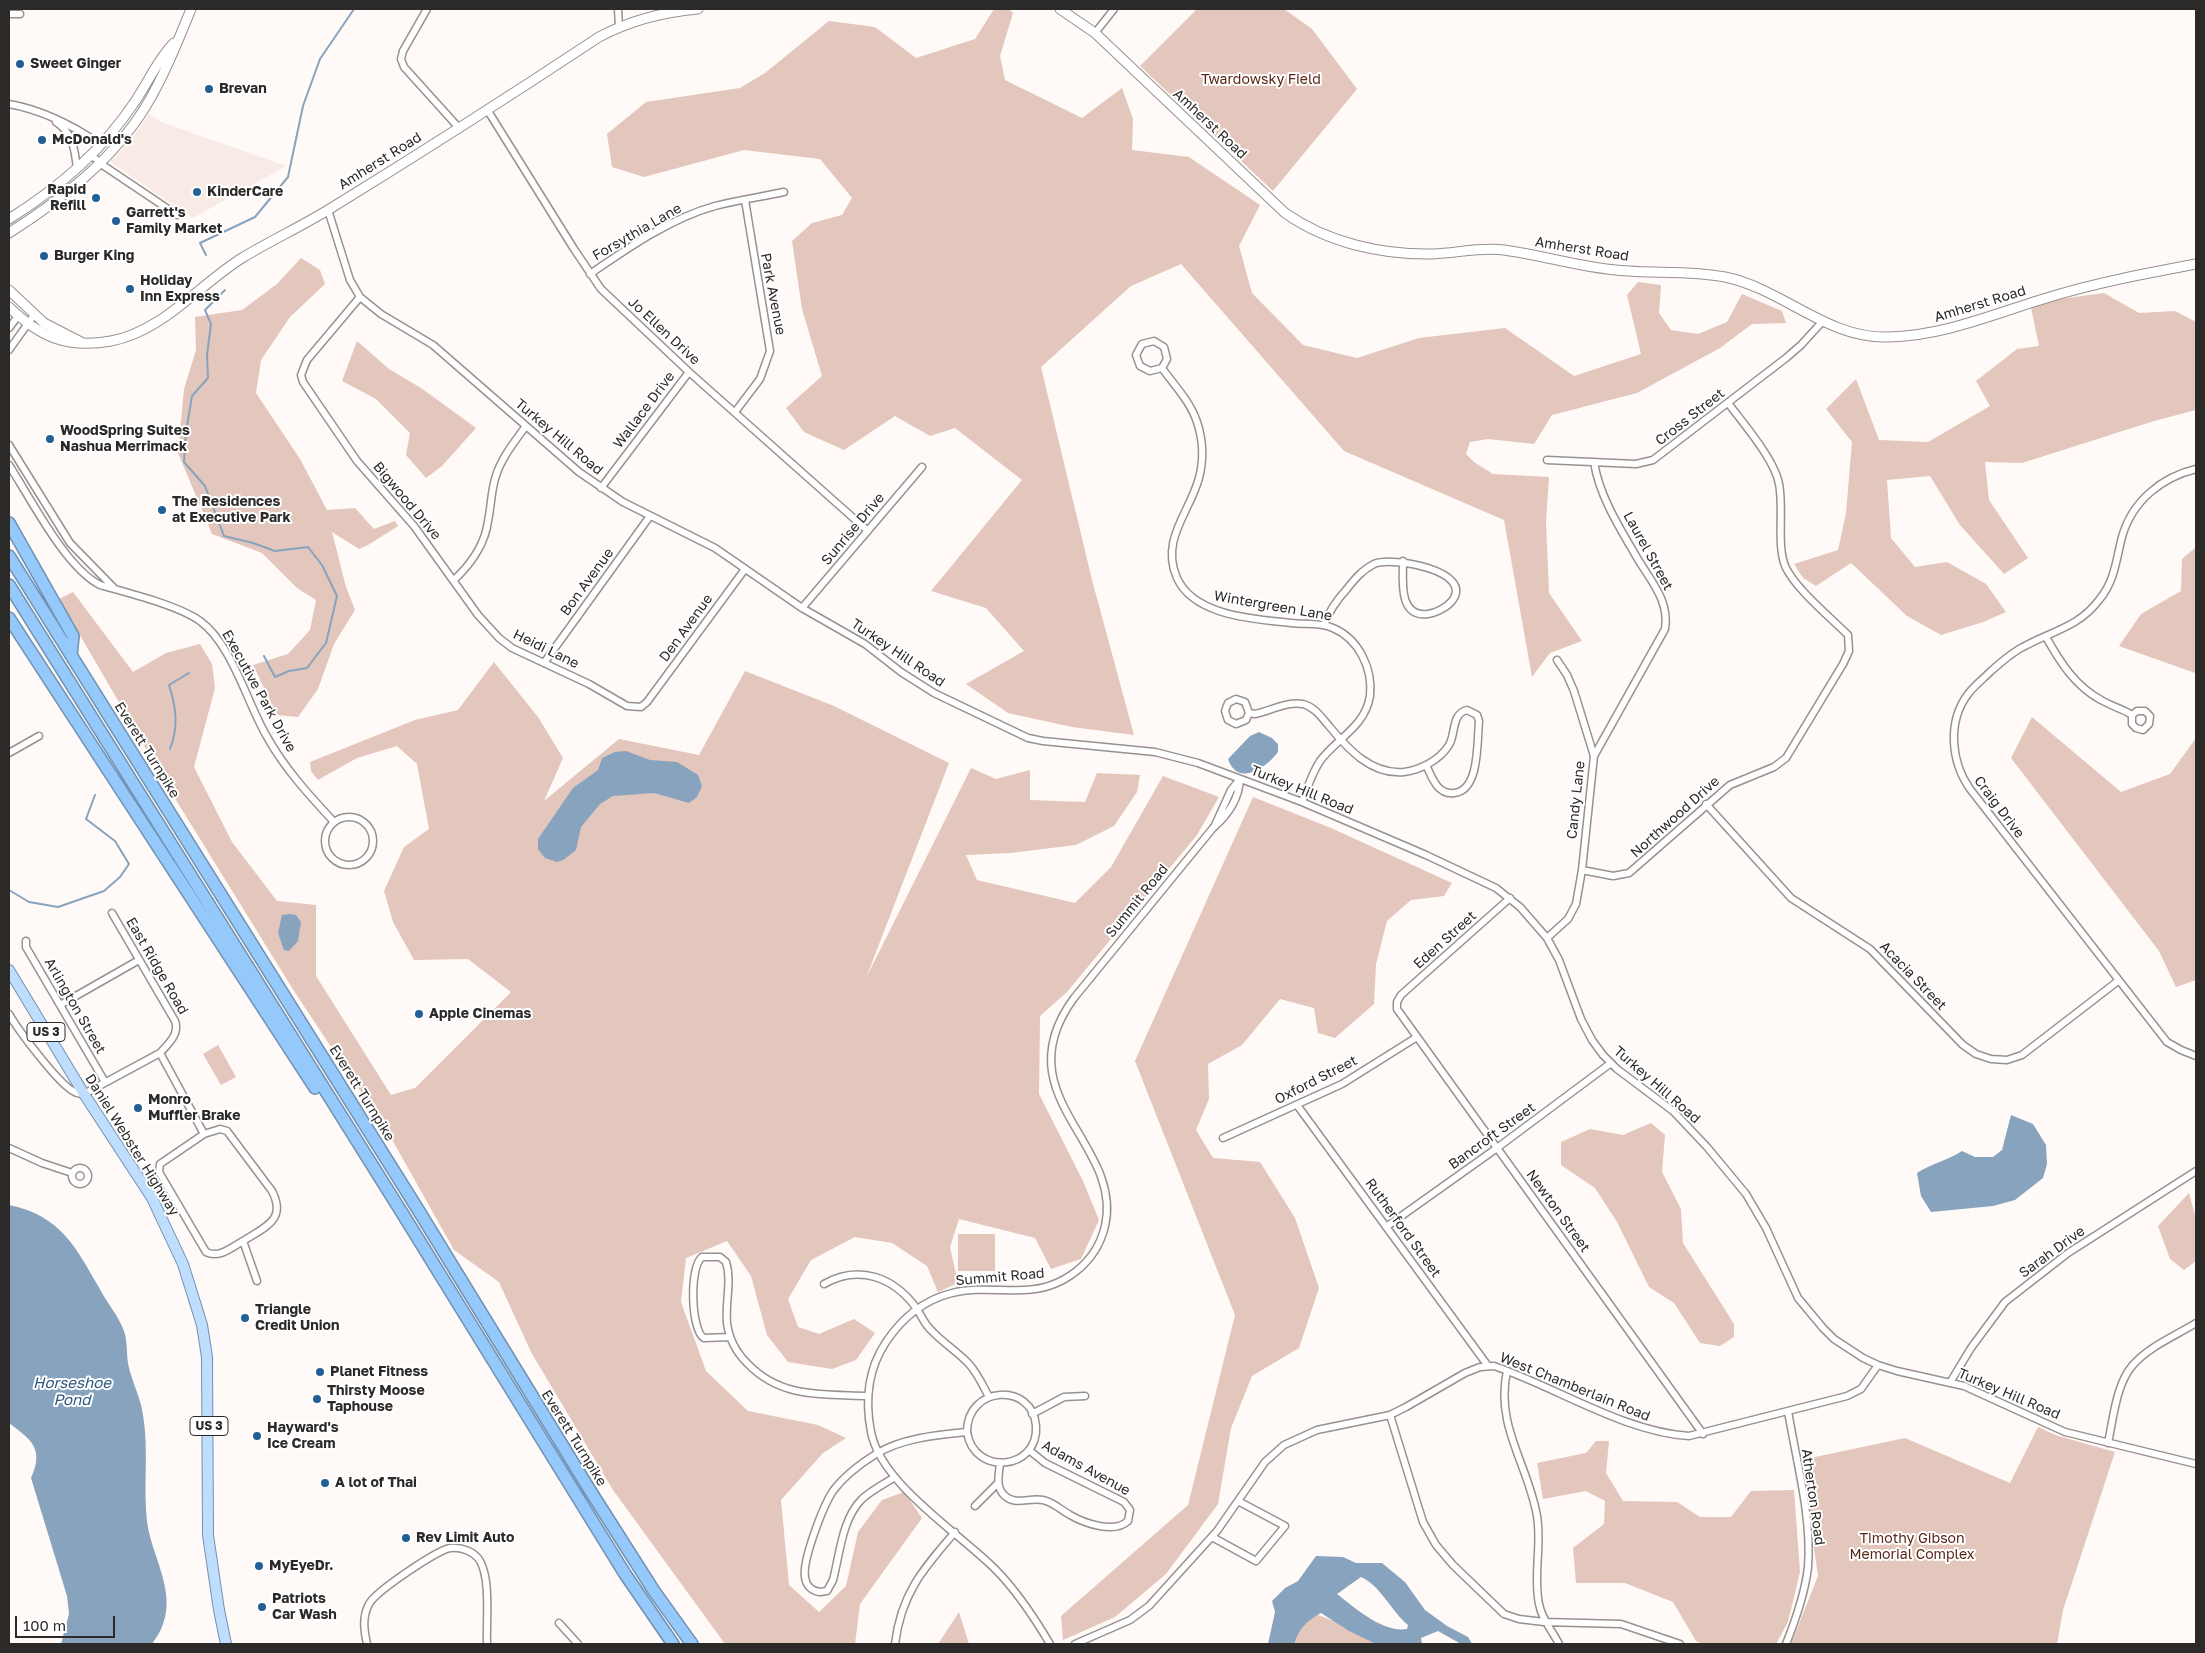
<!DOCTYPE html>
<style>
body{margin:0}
#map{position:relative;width:2205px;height:1653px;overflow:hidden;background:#fff9f7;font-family:"Golos Text",sans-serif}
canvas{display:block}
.frame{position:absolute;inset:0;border:10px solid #2c2a29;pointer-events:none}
.scale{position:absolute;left:15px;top:1616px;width:100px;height:22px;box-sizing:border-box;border:2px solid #2c2a29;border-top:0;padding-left:6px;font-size:15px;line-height:18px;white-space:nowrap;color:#2c2a29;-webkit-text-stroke:4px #fff;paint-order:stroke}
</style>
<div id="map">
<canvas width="2205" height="1653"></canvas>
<div class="frame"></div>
<div class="scale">100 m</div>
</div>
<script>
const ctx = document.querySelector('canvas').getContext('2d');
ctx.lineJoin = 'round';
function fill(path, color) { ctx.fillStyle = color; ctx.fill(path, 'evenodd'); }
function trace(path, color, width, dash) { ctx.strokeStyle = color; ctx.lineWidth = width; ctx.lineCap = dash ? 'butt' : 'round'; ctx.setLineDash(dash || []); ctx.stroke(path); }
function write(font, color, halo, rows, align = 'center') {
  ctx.font = font + ' "Golos Text",sans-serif'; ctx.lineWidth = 4; ctx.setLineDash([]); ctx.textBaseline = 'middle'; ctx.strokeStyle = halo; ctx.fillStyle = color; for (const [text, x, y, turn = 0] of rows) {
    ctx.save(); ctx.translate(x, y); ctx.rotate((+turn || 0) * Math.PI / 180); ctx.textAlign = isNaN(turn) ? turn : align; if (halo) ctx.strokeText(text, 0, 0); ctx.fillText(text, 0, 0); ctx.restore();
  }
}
fill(new Path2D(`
 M149,114L161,122L286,166L193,218L110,162L131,140Z`), '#f8eae5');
fill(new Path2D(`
 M994,9H1009L1013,13L1000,56L1005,80L1082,118L1122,88L1133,119L1132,150L1189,157L1260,205L1239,246L1252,293L1303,345L1357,358L1419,338L1505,328L1574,376L1641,354L1627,295L1638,282L1661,285L1659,313L1671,330L1698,334L1727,322L1742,294L1782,311L1786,323L1752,324L1720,348L1637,393L1552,415L1534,444L1488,439L1470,442L1466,454L1474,462L1493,474L1549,477L1546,522L1549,593L1582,641L1550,653L1532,677L1504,520L1344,451L1181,264L1131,286L1041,367L1092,580L1134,735L1072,727L1008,713L966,684L1024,651L986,608L931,591L1022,480L955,428L930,436L895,416L844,450L804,432L786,408L822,376L802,309L792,241L812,223L842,215L852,198L820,159L744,150L644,177L612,167L607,134L646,102L740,88L765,73L829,21L875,27L916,58L975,39Z
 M1197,9H1284L1312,29L1357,89L1273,191L1140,66Z
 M301,258L320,270L325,284L290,317L261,360L256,393L300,459L327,510L355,508L374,529L395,521L398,526L368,545L359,549L332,532L346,587L355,610L334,644L318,689L298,717L277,715L253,665L288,654L310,630L316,600L297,588L262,553L212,534L178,453L184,389L196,350L195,317L242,310L277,284Z
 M2104,293L2139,313L2175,311L2196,322V410L2154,421L2022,463L1985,462L1989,500L2028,558L2004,574L1960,525L1930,476L1887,480L1891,538L1915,567L1947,562L1986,584L2006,612L1983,622L1941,635L1907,616L1851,563L1816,586L1803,578L1794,564L1838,550L1846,513L1852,442L1826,409L1856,379L1879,440L1928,442L1990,406L1976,381L2017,349L2039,346L2030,303Z
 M357,341L389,369L421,388L476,428L442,466L426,478L406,455L410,433L376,399L342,381Z
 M2196,547V715L2195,673L2119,646L2141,614L2181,591L2182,559Z
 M73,592L133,672L166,653L200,644L212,664L215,688L194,767L232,842L277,901L316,905V976L391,1095L415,1088L511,992L468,959L414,960L393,922L384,891L404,847L429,829L417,764L397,746L357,758L318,780L311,771L310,762L415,720L458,710L494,662L538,717L563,758L544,801L619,739L699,755L745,671L834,706L949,763L866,978L971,768L996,779L1030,770V800L1085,802L1097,773L1140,775L1137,792L1114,826L1076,845L1010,853L966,855L977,880L1075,903L1111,867L1163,776L1219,797L1197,835L1067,992L1040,1016L1039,1094L1083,1181L1099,1220L1081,1259L1051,1269L1035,1238L959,1219L950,1247L958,1283L938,1292L927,1266L892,1243L855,1237L811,1260L788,1299L798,1327L819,1334L854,1319L875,1333L856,1360L832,1369L788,1362L767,1335L751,1276L727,1241L686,1258L681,1302L706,1371L748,1411L818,1425L846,1438L823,1453L781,1500L789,1585L819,1612L846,1586L858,1532L882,1500L904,1492L922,1518L860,1604L855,1644H725L613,1490L531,1352L499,1282L454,1250L390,1136L294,991L171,792L59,599Z
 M2032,717L2121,792L2170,774L2196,738V980L2176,987L2159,951L2011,758Z
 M1253,797L1331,828L1452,883L1444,896L1411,900L1387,921L1376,964L1374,1004L1335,1038L1318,1033L1314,1008L1280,999L1242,1045L1208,1064L1209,1099L1196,1130L1213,1158L1260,1162L1295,1218L1319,1288L1299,1348L1252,1376L1231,1428L1218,1504L1166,1574L1115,1617L1063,1640L1061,1616L1188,1505L1235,1315L1135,1061Z
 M218,1045L236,1077L221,1085L203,1054Z
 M1651,1123L1665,1135L1662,1172L1681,1209L1683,1243L1734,1324V1337L1720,1346L1700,1343L1674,1303L1649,1287L1617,1222L1595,1188L1561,1165V1142L1590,1129L1623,1135Z
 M2189,1193L2196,1219V1261L2184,1270L2170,1259L2158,1226Z
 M958,1234H995V1271H958Z
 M2038,1427L2058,1436L2115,1452L2063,1610L2057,1644H1791L1818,1576L1801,1460L1905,1438L2010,1483Z
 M1596,1441H1609L1606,1473L1623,1501L1677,1502L1700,1517H1731L1751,1491L1794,1490L1800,1572L1788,1622L1776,1644H1702L1696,1641L1673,1602L1625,1583H1576L1573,1548L1604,1524L1605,1501L1586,1491L1543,1499L1537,1463L1586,1453Z
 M959,1612L969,1644H938Z
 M1318,1615L1336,1622L1351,1632L1358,1633L1383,1644H1292C1297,1630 1303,1619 1318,1615Z`), '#e3c6bc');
fill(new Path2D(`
 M1259,732L1272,738L1278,744V752C1267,767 1238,788 1228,759L1250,736Z
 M626,751L650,760L677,762L698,775L702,786L697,797L689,803L654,793L613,796L600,804L581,827L576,850L563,860L557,862L545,858L538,849V839L573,788L598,770L602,758L615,752Z
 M290,914L296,915L301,922L298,941L289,951L284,950L278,933L282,915Z
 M2011,1115L2033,1124L2046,1145L2047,1164L2043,1178L2015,1200L1993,1206L1931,1212L1921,1196L1917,1173C1933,1163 1946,1161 1962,1151L1975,1157H1993L2002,1150Z
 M9,1205C62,1216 76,1248 101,1291C108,1304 119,1317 124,1331C128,1343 126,1356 129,1368C133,1384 141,1399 143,1415C149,1450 143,1486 147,1521C151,1555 176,1590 163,1624C161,1631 156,1638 152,1644H61L69,1614L67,1596L31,1478C45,1448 30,1439 9,1423Z
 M1316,1556L1343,1557L1356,1563H1382L1405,1582L1425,1610L1447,1626L1468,1637L1472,1644H1461L1438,1631L1421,1638L1422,1644H1376L1349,1631L1321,1613C1307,1621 1299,1628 1294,1644H1268L1275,1612L1272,1601L1285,1588L1298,1581ZM1361,1577C1381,1586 1391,1611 1408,1625L1407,1629C1383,1633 1355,1608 1337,1594Z`), '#88a3be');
trace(new Path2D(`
 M206,255L200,243L255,217L288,177L303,106L320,59L354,9
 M225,290L205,310L211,324L207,355L208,378L192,396L186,432L184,462L205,486L224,536L253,543L275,551L308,547L322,565L337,596L326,643L307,668L289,671L275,677L264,656
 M170,749C179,726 176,707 169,685L189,673
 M9,890L29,902L58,907L104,891L120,877L129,864L115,841L86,819L95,795`), '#88a3be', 2);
const street = new Path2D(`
 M427,9L403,51L401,59L404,67L459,128
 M618,9L619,27
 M9,14H20
 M1095,33L1114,9
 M9,104C43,110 72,125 100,144
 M488,111L574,249L601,289L689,372L868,531
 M56,122C73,133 75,150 77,169
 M91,155L104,166L177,215
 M328,210L350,280L360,297L381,314L433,345L579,472L623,502L715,548L802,608L865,644L901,672L934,693L1028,738L1043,741L1155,752L1198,763L1302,802L1426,855L1496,888L1520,907L1547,938L1559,960L1581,1019L1592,1040L1603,1055L1617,1069L1673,1111L1707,1147L1746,1194L1766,1228L1798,1298L1823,1328L1834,1339L1863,1358L1878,1365L1897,1371L1964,1386L2065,1432L2196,1464
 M590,274C628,248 671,218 715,206C738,200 761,197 784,192
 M360,297L307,360L301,375L303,382L357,461L414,526L478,615L499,638L512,648L589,684L627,706L641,707L647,702L745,569
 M9,328L18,316
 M9,350L34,315
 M1162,368L1150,371L1140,366L1136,355L1142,344L1154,341L1164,347L1167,359L1162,368C1174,385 1190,401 1197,422C1203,440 1204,459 1199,478C1190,512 1160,540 1177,578C1194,616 1254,619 1291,623C1305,625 1319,622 1333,628C1359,639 1373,669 1370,696C1365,727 1337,738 1320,761C1312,773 1307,789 1302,802
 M735,412L760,379L770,351L745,200
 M9,445L70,543L114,588
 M1547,460L1636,464L1653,460L1786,358L1801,345L1822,322
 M9,465C31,499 65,567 100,585C126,592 180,606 200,621C231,643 247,702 266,735C284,768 309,795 334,822
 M2196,469C2162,477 2132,501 2122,537C2116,560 2115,581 2099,600C2078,628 2051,631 2023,647C2011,653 2000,663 1990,672C1983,679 1974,686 1968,694C1947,722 1951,762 1970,789L2167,1042L2181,1050L2196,1056
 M601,488L689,372
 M454,580C471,564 485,545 488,521C491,507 491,493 495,479C500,460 514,442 526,426
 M802,608L922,467
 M1324,625C1329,611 1336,601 1346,590C1354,580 1362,570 1374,564C1393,556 1475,571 1452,601C1447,607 1436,613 1428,614C1398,618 1403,580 1403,561
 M2046,637C2060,662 2075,686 2101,700C2111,706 2123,709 2132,715V724L2136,728L2143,730L2149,724L2150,716L2145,711H2137L2132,715
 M544,663L650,516
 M1249,713L1246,720L1236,724L1228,720L1225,711L1228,703L1236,699L1245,702L1249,713L1255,714C1270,711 1287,701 1303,704C1315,707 1322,718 1329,726C1348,749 1371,775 1404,772C1420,770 1440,760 1449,745C1456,734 1451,714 1467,710L1477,715L1479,721C1477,741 1480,791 1454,793C1437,795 1432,777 1426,765
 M9,753L39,736
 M1594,756L1665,629C1670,600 1649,579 1636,556C1619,527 1599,495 1594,462
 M1706,804L1791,898L1870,949L1963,1045L1976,1054L1991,1059L2007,1060L2022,1055L2118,981
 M325 841a24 24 0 1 1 48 0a24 24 0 1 1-48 0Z
 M1215,825L1231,790L1240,779
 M1582,870L1613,876L1629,873L1730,785L1774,767L1786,758L1843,664L1849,651L1848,635C1830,617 1797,590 1786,568C1776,548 1784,508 1779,484C1775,460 1743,423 1728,403
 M1510,898L1401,995L1397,1002V1009L1703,1434
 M112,913L175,1021C180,1034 168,1044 160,1053L204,1134L220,1129L227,1131L272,1191C287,1220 265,1227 243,1241L257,1281
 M1547,938L1568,919L1576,904L1582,870L1594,756L1574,691L1567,675L1557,660
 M26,941V947L105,1082
 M60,1005L139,960
 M9,1014C18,1030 58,1083 73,1091C76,1093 80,1094 84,1094L160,1053
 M1297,1105L1488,1366
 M204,1134L160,1164L159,1172L206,1252C219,1259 232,1247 243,1241
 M1223,1138L1342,1084L1417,1037
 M9,1148L42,1163L72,1173
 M72 1176a8 8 0 1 1 16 0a8 8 0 1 1-16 0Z
 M1386,1227L1497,1148L1611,1063
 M824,1284C859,1264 894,1277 917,1309C922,1317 925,1325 932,1331C943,1343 958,1352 969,1364C978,1374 983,1386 989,1397
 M730,1337L704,1338C691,1331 689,1267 702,1257H720L726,1262C732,1281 725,1303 727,1323C729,1339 736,1352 747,1363C781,1399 823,1394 868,1396
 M1507,1371C1495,1426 1528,1464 1537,1516C1542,1545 1533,1575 1539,1604C1542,1620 1552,1630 1559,1644
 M1951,1381L1971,1348L2005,1302L2068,1253L2196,1171
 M1032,1414L1064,1397L1085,1396
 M1390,1415L1423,1522L1436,1545L1453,1565L1504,1614L1519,1619L1544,1622L1621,1624L1680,1644
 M2108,1443C2113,1420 2116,1385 2132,1366C2148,1347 2175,1336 2196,1323
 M1000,1463C999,1475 995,1487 1005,1496C1016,1506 1030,1497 1043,1500C1053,1502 1061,1510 1070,1515C1084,1523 1114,1534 1128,1521L1130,1510L1124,1502L1045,1463L1029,1450
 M895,1477C884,1484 872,1490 862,1499C842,1519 840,1553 833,1580L827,1591L820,1592C812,1591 806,1586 805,1577C802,1561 823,1506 833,1491C844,1476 860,1464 876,1454C902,1438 937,1435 967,1432C974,1477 1039,1470 1036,1426C1033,1382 967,1385 967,1432
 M975,1506L998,1483
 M1212,1537L1256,1561L1285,1526L1238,1501
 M559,1623L578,1644
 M367,1644C364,1630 362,1617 369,1604C376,1591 436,1551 450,1548C461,1547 474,1551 480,1561C491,1580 486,1622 487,1644
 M895,1644C901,1594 923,1569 955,1532
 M1050,1644C1034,1617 1017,1591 995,1569C958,1532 881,1484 871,1432C865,1401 868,1369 886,1342C902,1318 924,1300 952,1293C976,1287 1000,1291 1024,1290C1062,1289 1096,1264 1105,1226C1124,1143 1002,1096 1074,998L1213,828C1228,815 1239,799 1240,779
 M1075,1644L1130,1620L1149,1606L1217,1531L1265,1462L1284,1445L1317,1430L1390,1415L1406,1407L1465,1373L1480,1367L1494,1366C1556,1387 1624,1432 1689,1436L1847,1396L1861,1389L1878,1365
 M1786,1644C1796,1619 1805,1594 1808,1567C1812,1517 1796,1460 1788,1411`);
const secondary = new Path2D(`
 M1060,9L1095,33L1285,213C1328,243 1382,255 1433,254C1457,253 1481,247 1504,250C1542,255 1579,267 1616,270C1652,274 1689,270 1725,277C1783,289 1827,339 1888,337C1946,336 1998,312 2053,296C2100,282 2148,273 2196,264
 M9,219C57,189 102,151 134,103C148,83 157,60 174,43
 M9,233C61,200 113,160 146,106C164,76 178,41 191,9
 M9,290L44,323L81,342
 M9,307C40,337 67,349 111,341C163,331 199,285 242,258C270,241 300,227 328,210C419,154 510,96 599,37C631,20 662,12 698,9`);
const primary = new Path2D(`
 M9,970L84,1094L152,1198L183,1264L193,1296L202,1325L207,1357L208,1535L219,1610L226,1644`);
const highway = new Path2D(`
 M9,523L73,636L71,655
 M9,556L417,1208L591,1492L654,1591L692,1644
 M9,585L404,1216L625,1574L673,1644
 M9,618L315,1088`);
trace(street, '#97918f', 9);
trace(secondary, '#97918f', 11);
trace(primary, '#7091b2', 12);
trace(highway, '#7091b2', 14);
trace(street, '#fff', 6);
trace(secondary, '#fff', 9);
trace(primary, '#bfdefd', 10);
trace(highway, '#95c8fb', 11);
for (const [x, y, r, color] of [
 [20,64,5,"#215f95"],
 [209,89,5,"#215f95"],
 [42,140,5,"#215f95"],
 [197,192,5,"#215f95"],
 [96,198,5,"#215f95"],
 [116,221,5,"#215f95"],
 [44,256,5,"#215f95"],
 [130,289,5,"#215f95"],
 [50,439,5,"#215f95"],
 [162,510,5,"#215f95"],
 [419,1014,5,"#215f95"],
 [138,1108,5,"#215f95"],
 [245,1318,5,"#215f95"],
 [320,1372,5,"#215f95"],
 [317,1399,5,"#215f95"],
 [257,1436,5,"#215f95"],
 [325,1483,5,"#215f95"],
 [406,1538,5,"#215f95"],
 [259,1566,5,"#215f95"],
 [262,1607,5,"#215f95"]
]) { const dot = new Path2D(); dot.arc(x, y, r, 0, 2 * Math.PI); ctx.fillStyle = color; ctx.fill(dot); trace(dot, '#fff', 2); }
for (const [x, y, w] of [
 [46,1032,38],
 [209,1426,38]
]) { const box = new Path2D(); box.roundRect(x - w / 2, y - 9.5, w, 19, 4); ctx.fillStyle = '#fff'; ctx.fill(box); trace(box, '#2c2a29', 1); }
write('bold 12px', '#2c2a29', null, [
 ["US 3",46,1032],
 ["US 3",209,1426]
]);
write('bold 14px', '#2c2a29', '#fff', [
 ["Sweet Ginger",30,64],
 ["Brevan",219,89],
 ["McDonald's",52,140],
 ["Rapid",86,190,"right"],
 ["Refill",86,206,"right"],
 ["KinderCare",207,192],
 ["Garrett's",126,213],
 ["Family Market",126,229],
 ["Burger King",54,256],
 ["Holiday",140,281],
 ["Inn Express",140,297],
 ["WoodSpring Suites",60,431],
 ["Nashua Merrimack",60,447],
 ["The Residences",172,502],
 ["at Executive Park",172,518],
 ["Apple Cinemas",429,1014],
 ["Monro",148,1100],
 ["Muffler Brake",148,1116],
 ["Triangle",255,1310],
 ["Credit Union",255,1326],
 ["Planet Fitness",330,1372],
 ["Thirsty Moose",327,1391],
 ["Taphouse",327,1407],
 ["Hayward's",267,1428],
 ["Ice Cream",267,1444],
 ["A lot of Thai",335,1483],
 ["Rev Limit Auto",416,1538],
 ["MyEyeDr.",269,1566],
 ["Patriots",272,1599],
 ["Car Wash",272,1615]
], 'left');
write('14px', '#592616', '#fff', [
 ["Twardowsky Field",1261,80],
 ["Timothy Gibson",1912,1539],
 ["Memorial Complex",1912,1555]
]);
write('14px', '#2c2a29', '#fff', [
 ["Amherst Road",1210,124,43],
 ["Amherst Road",380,161,-32],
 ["Forsythia Lane",637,232,-30],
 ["Amherst Road",1582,249,9],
 ["Park Avenue",773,294,79],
 ["Amherst Road",1980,304,-17],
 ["Jo Ellen Drive",664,331,43],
 ["Wallace Drive",644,410,-53],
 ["Cross Street",1690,417,-38],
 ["Turkey Hill Road",559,437,40],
 ["Bigwood Drive",407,501,50],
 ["Sunrise Drive",853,529,-50],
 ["Laurel Street",1648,551,61],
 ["Bon Avenue",587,582,-54],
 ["Wintergreen Lane",1273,606,10],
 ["Den Avenue",686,628,-54],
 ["Heidi Lane",546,649,26],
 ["Turkey Hill Road",898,653,34],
 ["Executive Park Drive",259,691,61],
 ["Everett Turnpike",147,750,58],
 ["Turkey Hill Road",1302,790,22],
 ["Candy Lane",1576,800,-84],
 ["Craig Drive",1999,807,53],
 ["Northwood Drive",1675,817,-42],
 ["Summit Road",1137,901,-51],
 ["Eden Street",1445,940,-42],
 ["East Ridge Road",157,966,60],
 ["Acacia Street",1913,976,46],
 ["Arlington Street",75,1006,60],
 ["Oxford Street",1316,1080,-27],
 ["Turkey Hill Road",1657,1085,41],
 ["Everett Turnpike",362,1093,58],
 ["Bancroft Street",1492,1136,-36],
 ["Daniel Webster Highway",132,1145,58],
 ["Newton Street",1558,1211,54],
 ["Rutherford Street",1403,1228,54],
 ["Sarah Drive",2052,1252,-36],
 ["Summit Road",1000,1277,-5],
 ["West Chamberlain Road",1575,1387,22],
 ["Turkey Hill Road",2009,1394,23],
 ["Everett Turnpike",574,1438,58],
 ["Adams Avenue",1086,1468,29],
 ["Atherton Road",1813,1497,82]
]);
write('italic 15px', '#2c557c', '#fff', [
 ["Horseshoe",72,1383],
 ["Pond",72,1400]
]);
</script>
